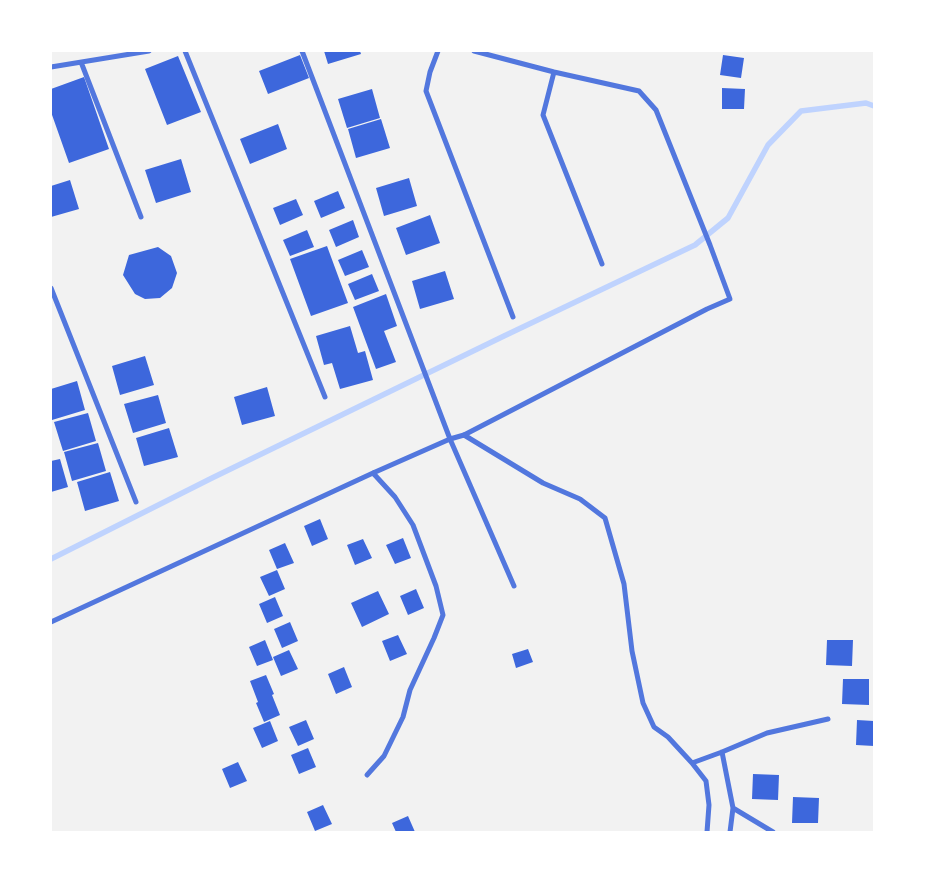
<!DOCTYPE html>
<style>
body{margin:0}
#map{position:relative;width:925px;height:883px;overflow:hidden;background:#f2f2f2;font-family:"Archivo Narrow",sans-serif}
canvas{display:block}
.frame{position:absolute;inset:0;border:52px solid #fff;pointer-events:none}
</style>
<div id="map">
<canvas width="925" height="883"></canvas>
<div class="frame"></div>
</div>
<script>
const ctx = document.querySelector('canvas').getContext('2d');
ctx.lineJoin = 'round';
function trace(path, color, width, dash) { ctx.strokeStyle = color; ctx.lineWidth = width; ctx.lineCap = dash ? 'butt' : 'round'; ctx.setLineDash(dash || []); ctx.stroke(path); }
function fill(path, color) { ctx.fillStyle = color; ctx.fill(path, 'evenodd'); }
trace(new Path2D(`
 M51,559L212,478L504,336L695,245L728,218L768,145L801,111L866,103L874,106`), '#bfd3fe', 5.5);
fill(new Path2D(`
 M324,51H360L361,54L328,64Z
 M300,55L309,78L268,94L259,71Z
 M723,55L744,58L741,78L720,75Z
 M178,56L201,112L167,125L145,69Z
 M84,77L109,149L69,163L51,112V89Z
 M722,88L745,89L744,109H722Z
 M372,89L380,118L347,128L338,99Z
 M381,119L390,148L356,158L348,129Z
 M278,124L287,149L250,164L240,139Z
 M181,159L191,192L156,203L145,170Z
 M409,178L417,206L384,216L376,188Z
 M70,180L79,209L51,217V186Z
 M338,191L345,208L321,218L314,201Z
 M296,199L303,215L280,225L273,208Z
 M430,215L440,243L406,255L396,228Z
 M353,220L359,237L336,247L329,230Z
 M307,230L314,247L290,256L283,240Z
 M327,246L348,303L311,316L290,259Z
 M158,247L171,256L177,273L172,288L160,298L145,299L135,294L123,275L129,255Z
 M362,250L369,267L345,276L338,260Z
 M445,271L454,299L420,309L412,281Z
 M372,274L379,291L355,300L348,284Z
 M386,294L397,326L384,331L396,362L376,369L353,307Z
 M350,326L358,353L365,351L373,380L340,389L332,363L324,365L316,336Z
 M145,356L154,385L120,395L112,366Z
 M77,381L85,410L52,420L51,389Z
 M267,387L275,416L242,425L234,397Z
 M158,395L166,423L133,433L124,404Z
 M88,413L96,441L63,451L54,422Z
 M169,428L178,457L144,466L136,438Z
 M98,443L106,471L72,481L64,452Z
 M60,459L68,487L51,492V461Z
 M110,472L119,501L85,511L77,482Z
 M320,519L328,539L312,546L304,526Z
 M403,538L411,558L395,564L386,545Z
 M363,539L372,558L355,565L347,545Z
 M285,543L294,563L277,569L269,550Z
 M277,570L285,589L269,596L260,577Z
 M416,589L424,608L408,615L400,596Z
 M378,591L389,614L362,627L351,603Z
 M275,597L283,616L267,623L259,604Z
 M290,622L298,641L282,648L274,629Z
 M398,635L407,654L390,661L382,641Z
 M265,640L273,660L257,666L249,647Z
 M827,640H853L852,666L826,665Z
 M528,649L533,662L516,668L512,654Z
 M289,650L298,669L281,676L273,657Z
 M344,667L352,687L336,694L328,674Z
 M266,675L274,694L272,695L280,715L264,722L256,703L258,702L250,681Z
 M843,679H869V705L842,704Z
 M306,720L314,739L298,746L289,727Z
 M857,720L874,721V746L856,745Z
 M270,721L278,741L262,748L253,728Z
 M308,748L316,767L299,774L291,755Z
 M238,762L247,781L230,788L222,769Z
 M753,774L779,775L778,800L752,799Z
 M793,797L819,798L818,823H792Z
 M323,805L332,824L315,831L307,812Z
 M408,816L415,832H396L392,823Z`), '#3d67dc');
trace(new Path2D(`
 M185,51L325,397
 M302,51L450,439L514,586
 M438,51L430,72L426,91L513,317
 M81,62L141,217
 M51,67L149,51
 M554,72L543,115L602,264
 M51,288L136,502
 M464,435L543,483L580,499L605,518L624,584L632,651L643,703L654,727L668,737L692,763L706,781L709,805L707,832
 M51,622L373,473L450,439L464,435L707,309L730,299L710,245L656,110L639,91L554,72L474,51
 M722,752L733,808L730,832
 M692,763L722,752L767,733L828,719
 M367,775L384,756L403,717L410,690L434,638L443,615L436,586L413,525L395,497L373,473
 M733,808L773,832`), '#5277de', 5);
</script>
